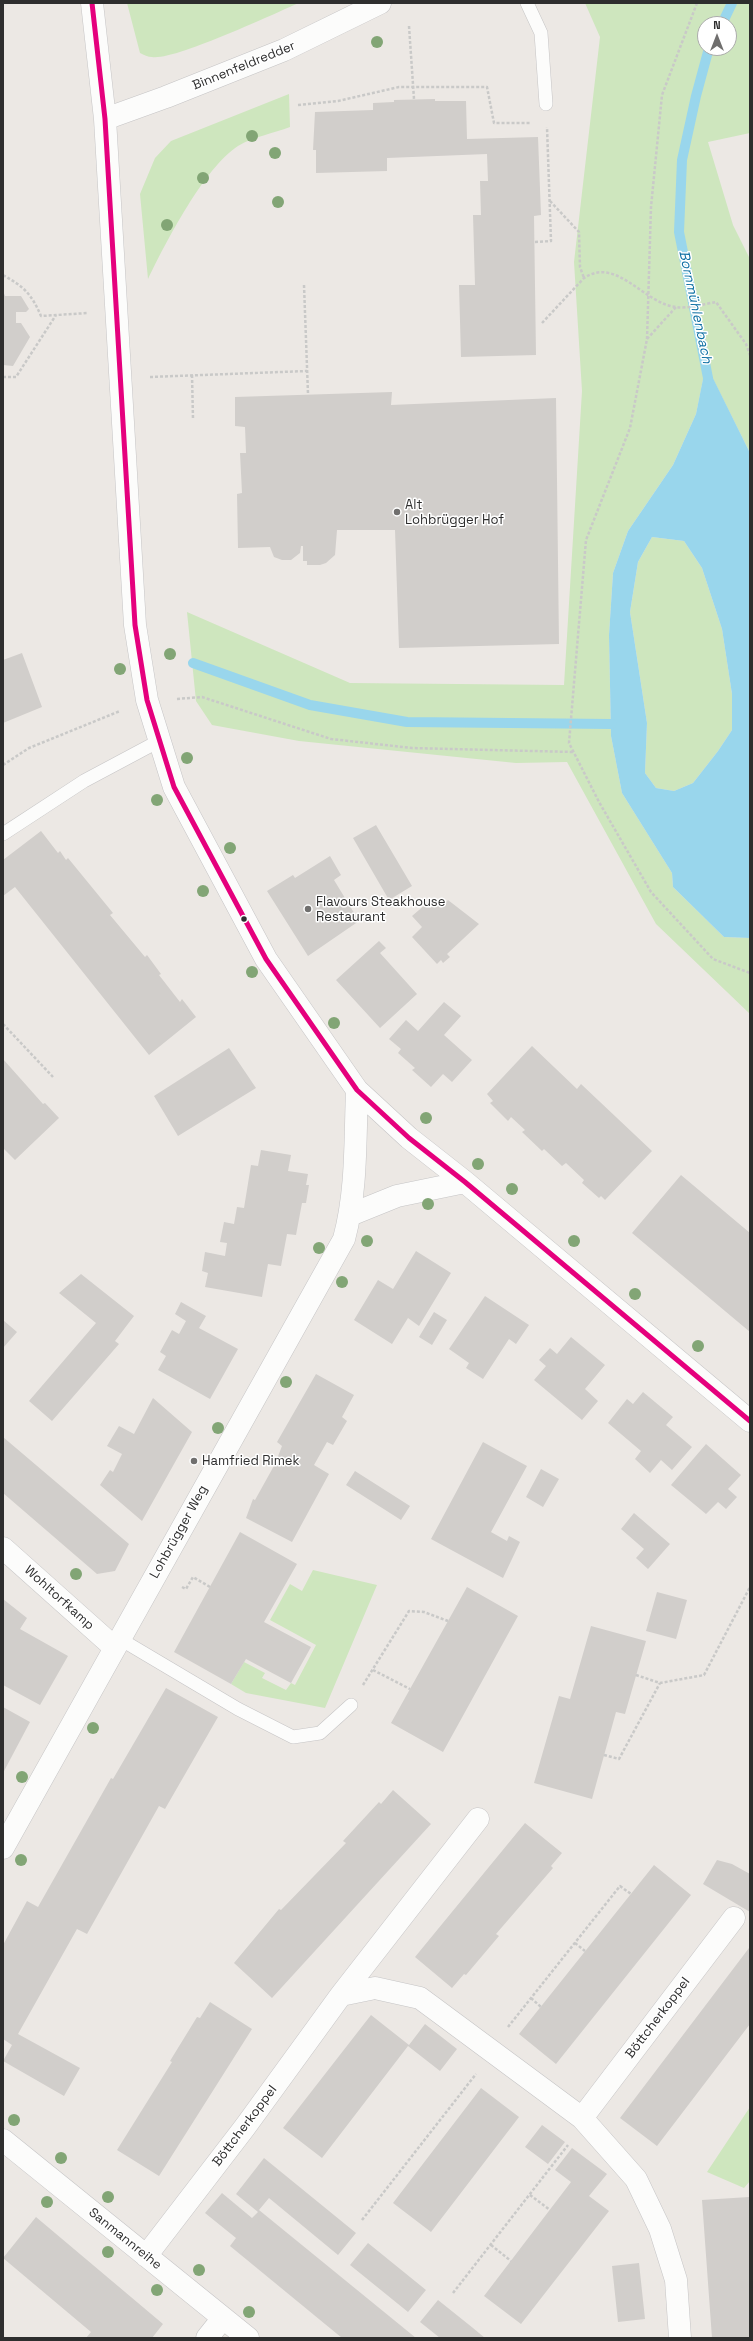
<!DOCTYPE html>
<meta charset="utf-8">
<style>
body{margin:0}
#map{position:relative;width:753px;height:2341px;overflow:hidden;background:#ece8e4;font-family:"Space Grotesk",sans-serif}
canvas{display:block}
.frame{position:absolute;inset:0;border:4px solid #2e2e2e;pointer-events:none}
.north{position:absolute;left:697px;top:16px;width:40px;height:40px;box-sizing:border-box;background:#fff;border:1px solid #ababab;border-radius:50%;rotate:0deg;font-size:11px;font-weight:700;line-height:16px;text-align:center;color:#2e2e2e}
.north::after{content:'';display:block;margin:auto;width:14px;height:18px;background:#706f6e;clip-path:polygon(50% 0,100% 100%,50% 72%,0 100%)}
</style>
<div id="map">
<canvas width="753" height="2341"></canvas>
<div class="frame"></div>
<div class="north">N</div>
</div>
<script>
const ctx = document.querySelector('canvas').getContext('2d');
ctx.lineJoin = 'round';
function fill(path, color) { ctx.fillStyle = color; ctx.fill(path, 'evenodd'); }
function trace(path, color, width, dash) { ctx.strokeStyle = color; ctx.lineWidth = width; ctx.lineCap = dash ? 'butt' : 'round'; ctx.setLineDash(dash || []); ctx.stroke(path); }
function write(font, color, halo, rows, align = 'center') {
  ctx.font = font + ' "Space Grotesk",sans-serif'; ctx.lineWidth = 3; ctx.setLineDash([]); ctx.textBaseline = 'middle'; ctx.strokeStyle = halo; ctx.fillStyle = color; for (const [text, x, y, turn = 0] of rows) {
    ctx.save(); ctx.translate(x, y); ctx.rotate((+turn || 0) * Math.PI / 180); ctx.textAlign = isNaN(turn) ? turn : align; if (halo) ctx.strokeText(text, 0, 0); ctx.fillText(text, 0, 0); ctx.restore();
  }
}
fill(new Path2D(`
 M127,3H299C273,14 174,61 152,57C148,57 144,55 140,53Z
 M585,3H750V133L708,142L733,225L750,259V453L706,365L696,414L673,465L628,531L613,573L609,635L611,736L622,793L672,873L673,887L724,937L750,938V1014L656,924L567,762L516,763L299,741L212,725L196,701L187,612L350,683L564,685L582,391L574,262L600,37ZM705,24H729V48H705Z
 M289,94L290,127C274,133 253,137 238,146C204,168 166,242 148,279L140,194L155,158L171,141Z
 M652,537L684,541L702,568L722,629L732,694V730L718,751L693,783L674,791L656,788L645,773L647,723L630,612L638,562Z
 M313,1570L377,1585L325,1708L246,1693L231,1684L244,1662L265,1673L262,1678L286,1690L291,1683L295,1685L316,1645L270,1620L290,1584L302,1591Z
 M750,2107V2181L744,2188L707,2172Z`), '#cee6be');
fill(new Path2D(`
 M706,364L750,453V938L724,937L673,887L672,873L622,793L611,736L609,635L613,573L628,531L673,465L696,414ZM652,537L684,541L702,568L722,629L732,694V730L718,751L693,783L674,791L656,788L645,773L647,723L630,612L638,562Z`), '#99d6ec');
trace(new Path2D(`
 M722,24L732,3
 M708,378L679,232L682,160L696,96L709,48
 M193,663L310,705L407,722L612,724`), '#99d6ec', 10);
fill(new Path2D(`
 M435,99V101H466L467,139L538,137L541,215L534,216L536,355L461,357L459,285H475L473,215H481L480,181H488L487,154L387,158V171L316,173V150H313L315,112L373,110V103L394,102V100Z
 M3,291L5,296H21L29,309L26,312H16V323H21L30,337L13,366L3,365Z
 M392,392L391,405L556,398L559,644L399,648L395,530H337L335,555L326,563L320,565H307V561H303V546H301L300,553L291,560H282L274,557L270,547L238,548L237,494L242,493L240,453H246L245,427L235,426V397Z
 M22,653L42,707L3,723V660Z
 M376,825L412,886L389,900L353,838Z
 M41,831L58,853L60,851L66,860L68,858L113,913L110,915L145,957L147,955L161,974L159,975L180,1002L182,999L196,1017L149,1055L15,887L3,896V860Z
 M330,856L341,875L334,880L359,921L308,956L267,891L293,875L295,878Z
 M433,898L441,907L448,900L479,924L447,954L450,957L443,963L441,960L437,964L412,937L422,927L412,916Z
 M379,941L386,948L380,953L417,994L380,1028L336,980Z
 M444,1002L461,1016L444,1035L472,1060L452,1082L443,1074L431,1087L412,1070L415,1068L398,1053L401,1049L389,1039L406,1020L418,1031Z
 M532,1046L577,1089L581,1084L652,1151L605,1200L601,1196L599,1198L582,1183L584,1180L566,1163L562,1166L544,1149L542,1151L522,1132L525,1130L511,1117L508,1121L490,1103L493,1101L487,1094Z
 M229,1048L256,1088L178,1136L154,1096Z
 M3,1059L43,1104L45,1103L59,1118L15,1160L3,1148Z
 M261,1150L291,1155L288,1171L308,1174L306,1185H309L306,1203H302L296,1235L287,1234L281,1266L268,1264L262,1297L205,1287L208,1273L202,1271L205,1252L225,1256L227,1243L220,1242L224,1222L234,1224L237,1207L244,1208L251,1165L258,1166Z
 M681,1175L750,1233V1332L632,1233Z
 M416,1251L451,1273L419,1326L408,1318L392,1344L354,1320L378,1280L393,1289Z
 M81,1274L134,1316L115,1341L119,1344L52,1421L29,1401L96,1323L59,1293Z
 M485,1296L529,1325L516,1344L509,1339L483,1379L466,1368L469,1363L449,1349Z
 M181,1302L206,1316L199,1328L238,1349L210,1399L158,1370L166,1356L160,1352L172,1330L179,1334L186,1321L175,1314Z
 M434,1312L447,1320L432,1345L419,1337Z
 M3,1320L17,1332L3,1348Z
 M571,1337L605,1365L585,1389L598,1401L582,1420L534,1380L546,1366L539,1360L550,1348L557,1354Z
 M316,1374L354,1395L342,1417L347,1421L333,1445L327,1442L314,1465L329,1474L292,1542L246,1518L253,1499L255,1500L275,1464L282,1446L277,1442Z
 M643,1392L673,1417L666,1425L692,1447L672,1470L661,1460L650,1473L635,1459L641,1451L608,1423L627,1399L633,1404Z
 M153,1398L192,1432L142,1521L100,1485L110,1470L113,1472L122,1454L107,1446L119,1426L134,1434Z
 M3,1437L129,1544L115,1571L97,1574L3,1493Z
 M483,1442L527,1466L491,1532L507,1541L509,1536L520,1542L503,1578L431,1539Z
 M706,1444L741,1475L728,1489L737,1497L726,1509L718,1502L706,1514L671,1485Z
 M541,1469L559,1479L543,1507L526,1497Z
 M355,1471L410,1506L401,1520L346,1485Z
 M634,1513L670,1544L648,1569L636,1558L644,1549L621,1529Z
 M240,1532L297,1564L264,1622L311,1647L291,1683L246,1659L231,1684L174,1652Z
 M467,1587L518,1616L443,1752L391,1723Z
 M657,1592L687,1600L676,1639L646,1631Z
 M3,1599L27,1618L20,1629L68,1656L40,1705L3,1685Z
 M591,1626L646,1641L625,1714L616,1712L592,1799L534,1783L559,1696L570,1699Z
 M166,1688L218,1717L165,1809L159,1806L87,1934L77,1929L18,2034L80,2068L64,2096L3,2061L12,2045L3,2039V1945L27,1901L38,1907L111,1778L113,1779Z
 M3,1707L30,1722L3,1773Z
 M393,1790L431,1824L272,1998L234,1963L279,1909L281,1910L346,1843L343,1841L379,1802L381,1804Z
 M525,1823L562,1853L551,1866L553,1868L496,1934L499,1936L466,1975L464,1974L452,1988L415,1957Z
 M717,1860L732,1864L750,1874V1912L703,1884Z
 M654,1865L691,1895L556,2064L519,2034Z
 M749,1948L750,2024L657,2146L620,2118Z
 M210,2002L252,2029L159,2176L117,2150L172,2062L170,2061L197,2017L200,2018Z
 M371,2015L409,2045L425,2024L457,2049L440,2071L408,2046L322,2158L283,2128Z
 M481,2088L519,2117L431,2232L393,2203Z
 M542,2125L565,2142L548,2164L525,2147Z
 M572,2148L607,2174L589,2196L609,2211L521,2324L484,2296L571,2182L555,2170Z
 M264,2158L356,2233L338,2255L269,2198L259,2210L416,2338H342L230,2246L236,2238L205,2213L222,2193L252,2218L258,2212L236,2194Z
 M749,2197L750,2338H712L702,2200Z
 M36,2217L163,2324L152,2338H86L91,2332L3,2258Z
 M368,2243L426,2290L408,2312L350,2265Z
 M639,2263L645,2319L618,2322L612,2266Z
 M438,2300L473,2328L485,2338H440L420,2322Z`), '#d1cecb');
const lane = new Path2D(`
 M527,3L541,33L546,104
 M3,834L84,781L159,741
 M120,1639L238,1709L293,1737L320,1733L351,1705`);
const street = new Path2D(`
 M92,3L105,119L135,625L147,700L174,787L266,959L357,1090L409,1138L465,1182L750,1421
 M105,119L166,97L284,50L380,3
 M350,1215L397,1196L465,1182
 M3,1548L115,1648
 M3,1848L344,1239C357,1191 355,1140 357,1090
 M341,1995L478,1819
 M582,2118L734,1918
 M3,2140L248,2338
 M146,2256L245,2127L341,1995L375,1988L420,1998L582,2118L636,2179L660,2229L676,2280L680,2338
 M207,2338L223,2318`);
trace(lane, '#c5c4c5', 14);
trace(street, '#c5c4c5', 23);
trace(new Path2D(`
 M697,3L662,95L651,207L647,339L630,428L586,540L569,743L599,802L651,892L713,959L750,973
 M409,26L414,99
 M298,105L338,101L399,87H487L494,123H530
 M550,201L579,232L580,267L584,278
 M535,242L551,241L547,127
 M3,275C24,287 31,293 41,316L88,313
 M304,285L308,394
 M542,323L584,278C617,256 644,304 676,307C688,309 704,304 716,302L746,344L750,355
 M647,339L676,307
 M192,375L193,419
 M3,377H16L56,315
 M150,377L307,371
 M177,699L202,697L331,739L412,748L573,752
 M3,765L29,748L120,711
 M3,1024L53,1077
 M182,1587L186,1589L193,1577L210,1587
 M373,1670L410,1689
 M636,1675L660,1683L704,1675L750,1587
 M363,1685L409,1611L424,1612L448,1621
 M604,1755L619,1759L660,1683
 M575,1943L585,1951
 M531,1998L541,2007
 M508,2027L620,1886L631,1894
 M530,2195L550,2210
 M362,2220L476,2074
 M491,2245L511,2261
 M453,2293L568,2145`), '#c9c9c8', 2.5, [3, 2]);
trace(lane, '#fcfcfb', 13);
trace(street, '#fcfcfb', 22);
trace(new Path2D(`
 M92,3L105,119L135,625L147,700L174,787L266,959L357,1090L409,1138L465,1182L750,1421`), '#e5007d', 5);
ctx.fillStyle = '#82a575';
for (const [x, y] of [
 [377,42],
 [252,136],
 [275,153],
 [203,178],
 [278,202],
 [167,225],
 [170,654],
 [120,669],
 [187,758],
 [157,800],
 [230,848],
 [203,891],
 [252,972],
 [334,1023],
 [426,1118],
 [478,1164],
 [512,1189],
 [428,1204],
 [367,1241],
 [574,1241],
 [319,1248],
 [342,1282],
 [635,1294],
 [698,1346],
 [286,1382],
 [218,1428],
 [76,1574],
 [93,1728],
 [22,1777],
 [21,1860],
 [14,2120],
 [61,2158],
 [108,2197],
 [47,2202],
 [108,2252],
 [199,2270],
 [157,2290],
 [249,2312]
]) { ctx.beginPath(); ctx.arc(x, y, 6, 0, 2 * Math.PI); ctx.fill(); }
for (const [x, y, r, color] of [
 [397,512,4,"#706f6e"],
 [308,909,4,"#706f6e"],
 [244,919,3.5,"#2e2e2e"],
 [194,1461,4,"#706f6e"]
]) { const dot = new Path2D(); dot.arc(x, y, r, 0, 2 * Math.PI); ctx.fillStyle = color; ctx.fill(dot); trace(dot, '#fff', 1.5); }
write('13px', '#2e2e2e', '#fff', [
 ["Binnenfeldredder",244,66,-22],
 ["Lohbrügger Weg",179,1532,-61],
 ["Wohltorfkamp",59,1598,42],
 ["Böttcherkoppel",658,2018,-53],
 ["Böttcherkoppel",245,2126,-53],
 ["Sanmannreihe",125,2239,39]
]);
write('13px', '#2e2e2e', '#fff', [
 ["Alt",405,505],
 ["Lohbrügger Hof",405,520],
 ["Flavours Steakhouse",316,902],
 ["Restaurant",316,917],
 ["Hamfried Rimek",202,1461]
], 'left');
write('italic 14px', '#0d6fa3', '#fff', [
 ["Bornmühlenbach",695,307,78]
]);
</script>
